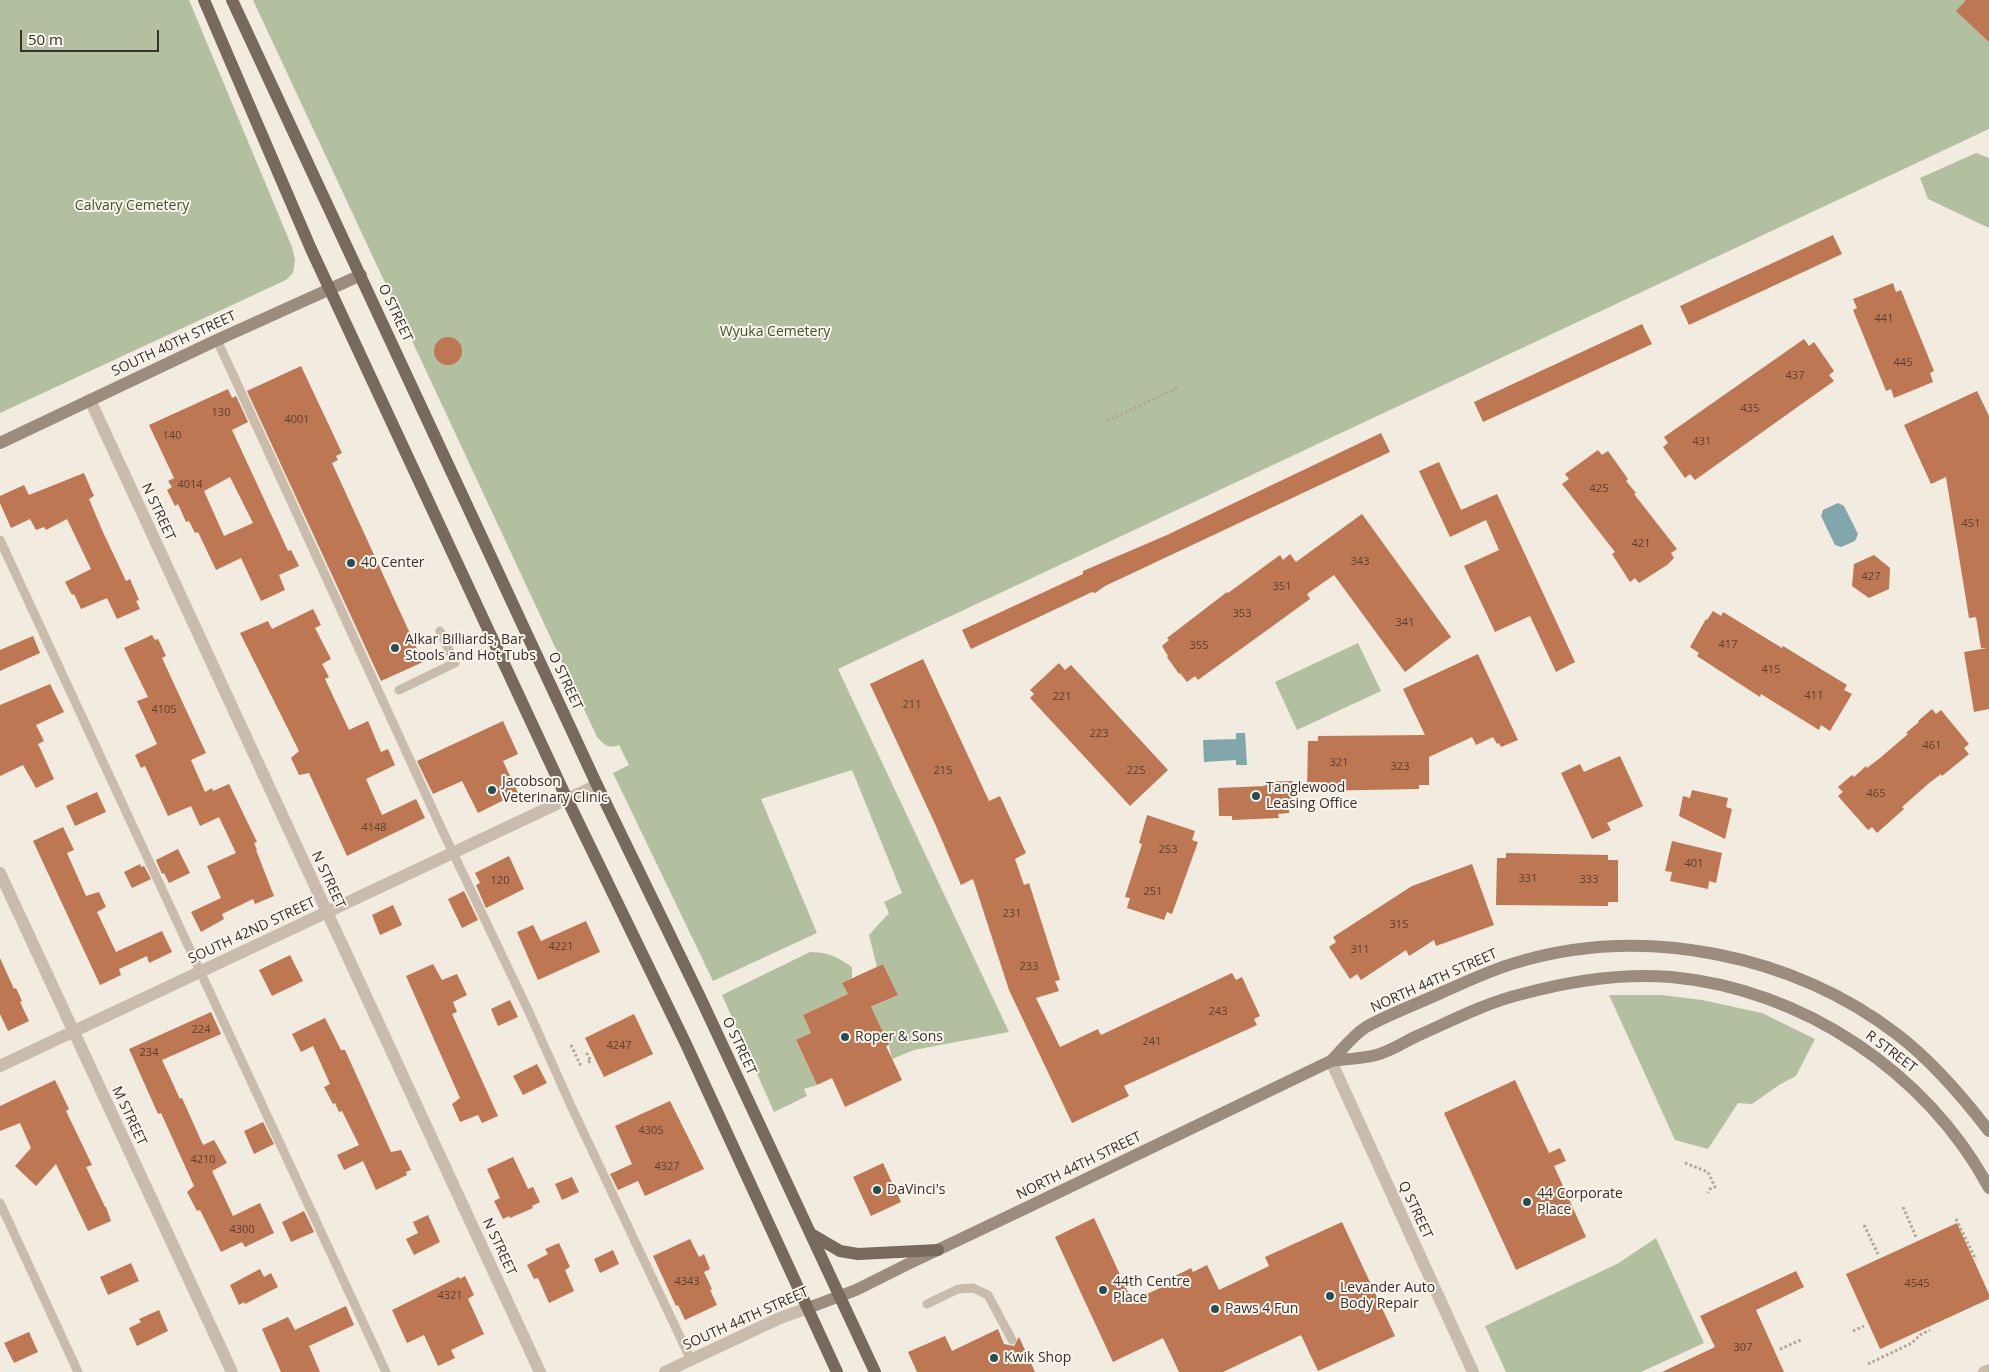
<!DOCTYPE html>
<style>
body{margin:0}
#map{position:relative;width:1989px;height:1372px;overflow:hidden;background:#f1ebe0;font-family:"Open Sans",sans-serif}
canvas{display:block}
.scale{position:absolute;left:20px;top:30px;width:139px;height:22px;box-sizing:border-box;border:2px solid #37302b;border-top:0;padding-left:6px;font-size:15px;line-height:18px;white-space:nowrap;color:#37302b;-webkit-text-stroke:4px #f9f4ec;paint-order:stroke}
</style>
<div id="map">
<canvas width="1989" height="1372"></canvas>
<div class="scale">50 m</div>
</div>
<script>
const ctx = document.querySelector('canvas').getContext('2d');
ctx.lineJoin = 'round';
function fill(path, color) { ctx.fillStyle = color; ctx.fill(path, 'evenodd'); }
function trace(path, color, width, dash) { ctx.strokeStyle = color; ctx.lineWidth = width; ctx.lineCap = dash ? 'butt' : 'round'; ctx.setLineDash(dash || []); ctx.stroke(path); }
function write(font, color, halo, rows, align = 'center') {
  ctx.font = font + ' "Open Sans",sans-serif'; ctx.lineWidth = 4; ctx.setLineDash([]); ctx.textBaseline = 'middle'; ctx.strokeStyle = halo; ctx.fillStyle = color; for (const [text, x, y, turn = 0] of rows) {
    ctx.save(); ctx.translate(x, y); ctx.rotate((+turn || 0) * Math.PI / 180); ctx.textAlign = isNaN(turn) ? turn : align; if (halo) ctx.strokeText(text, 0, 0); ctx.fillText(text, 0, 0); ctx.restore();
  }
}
fill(new Path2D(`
 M0,0H189L292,247L295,260L293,273L286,280L0,413Z
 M253,0H1989V129L838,669L1009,1032L914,1050L892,1059L889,1045L870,1008L898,995L883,964L877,967L869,935L889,913L884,902L902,893L852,770L761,799L817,933L713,981L613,773L629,765L619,745C609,749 604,745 597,737Z
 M1976,153L1989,158V228L1928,199L1920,178Z
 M1358,643L1381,691L1297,730L1275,682Z
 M810,952C827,952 838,957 852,967V978L843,983L848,994L803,1015L811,1033L796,1041L817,1085L804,1089L807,1096L774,1112L722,995Z
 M1609,995H1662L1702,1000L1762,1013L1815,1039L1796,1076L1779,1085L1752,1104L1738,1103L1708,1149L1675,1140Z
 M1656,1238L1704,1343L1641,1372H1506L1485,1326L1617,1264Z`), '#b2c0a0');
fill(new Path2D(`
 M1838,503L1844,506L1858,534L1855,541L1841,547L1835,545L1821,516L1823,510Z
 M1236,733H1245L1247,765H1236V760L1204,762L1203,740L1236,739Z`), '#81a6ac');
fill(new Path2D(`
 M1966,0H1989V42L1956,11Z
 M1833,235L1842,254L1689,325L1680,306Z
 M1893,283L1896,292L1901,290L1934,371L1930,373L1933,382L1894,398L1891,389L1886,391L1853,310L1857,308L1853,299Z
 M1642,324L1652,344L1483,422L1474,402Z
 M434 351a14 14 0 1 1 28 0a14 14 0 1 1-28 0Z
 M1804,339L1809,346L1814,342L1834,371L1829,375L1834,381L1695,480L1690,474L1685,478L1663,447L1668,443L1664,437Z
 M301,366L342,453L336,456L338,460L332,463L423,662L381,681L247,391Z
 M228,389L232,398L236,396L248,422L232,430L288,551L291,550L299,566L279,575L285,590L261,601L241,558L216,570L198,532L195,533L189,521L186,522L178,504L175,506L167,490L172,487L168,481L174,478L149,425ZM230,477L253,523L224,536L204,491Z
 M1977,391L1989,416V709L1974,712L1964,652L1987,648H1981L1976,617L1969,618L1946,477L1931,484L1904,425Z
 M1381,433L1390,452L1105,586L1095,593L1092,592L971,649L962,630L1083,574V571L1167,535Z
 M1598,450L1602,455L1608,451L1628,479L1626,481L1636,493L1634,494L1677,549L1671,553L1674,558L1667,565L1639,583L1635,578L1630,582L1612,554L1615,552L1562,484L1569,479L1565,474Z
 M1439,462L1461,510L1497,494L1575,662L1556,672L1530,616L1495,632L1464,566L1499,550L1486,520L1450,537L1419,471Z
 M84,473L94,496L89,499L102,530L126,581L130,579L139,600L136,601L140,609L117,619L107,598L81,609L74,594L72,595L65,582L91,569L67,519L46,530L44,527L36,530L30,519L11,528L0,503V496L24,485L29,495Z
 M1362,514L1451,637L1405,672L1334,575L1307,594L1310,599L1198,680L1195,676L1187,682L1180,673L1179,674L1167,657L1168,656L1162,646L1169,640L1167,638L1227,592L1228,593L1280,555L1283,560L1290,554L1296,562Z
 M1874,555L1890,568L1889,589L1869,598L1852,586L1854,564Z
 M313,609L321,625L315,628L331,659L322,664L329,677L325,679L349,730L368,721L381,752L388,749L395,765L366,779L382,815L416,799L425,818L347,856L309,773L299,775L291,758L299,751L240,633L268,621L272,629Z
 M1713,611L1721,616L1723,612L1782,648L1783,646L1847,685L1844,690L1852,694L1830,731L1821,725L1819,730L1761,694L1760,697L1697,656L1699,653L1690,647L1706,619L1707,620Z
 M152,635L155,640L158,639L166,656L162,658L206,753L191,760L205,792L212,788L213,791L229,784L257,842L254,843L257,850H256L274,896L255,904L253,899L222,914L224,919L201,932L191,912L221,898L207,866L236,853L219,817L200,826L191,806L168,816L145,766L141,768L135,755L157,744L137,701L148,697L124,648Z
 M33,636L40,653L0,671V650Z
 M1478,654L1518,740L1501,747L1499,743L1497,744L1493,737L1476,745L1472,737L1429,757V785H1419V789L1307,791L1308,741H1318V736L1425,735L1403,689Z
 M923,659L989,801L1000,796L1026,853L1015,859L1024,885L1029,883L1060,980L1055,981L1059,991L1036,998L1060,1047L1098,1029L1101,1035L1232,973L1236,980L1242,977L1260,1016L1254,1019L1257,1025L1124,1086L1129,1096L1072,1123L1009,990L973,879L961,885L936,826L870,684Z
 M1059,663L1065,670L1071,665L1168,770L1130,806L1030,698L1034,694L1030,690Z
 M50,684L64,712L36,725L44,741L38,744L54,779L36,788L23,765L0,776V705Z
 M1932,709L1936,714L1941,710L1969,744L1964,748L1969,754L1942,776L1941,774L1928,784L1902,807L1904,809L1877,833L1872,827L1868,830L1838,796L1843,792L1838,787L1852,775L1854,777L1866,766L1867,768L1880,758L1908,734L1906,733L1919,722L1918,721Z
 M503,721L518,754L503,761L518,793L478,813L462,781L433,794L417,761Z
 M1620,756L1643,806L1607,823L1611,830L1592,839L1561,773L1580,764L1584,772Z
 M1293,781L1294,805H1289V813L1278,814L1279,818L1232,820V816H1219L1218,788L1265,786V782Z
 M1692,790L1728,798L1726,807L1732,809L1725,839L1679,816L1683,796L1690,798Z
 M97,792L106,812L75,826L66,806Z
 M1147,815L1195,831L1192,840L1198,842L1172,914L1167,912L1164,920L1127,908L1130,898L1125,897L1142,844L1139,843Z
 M63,827L74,850L67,853L86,896L99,892L106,907L97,912L116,952L162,931L172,952L149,963L147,956L119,969L121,975L100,985L33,841Z
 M1672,841L1722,853L1716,883L1709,881L1708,889L1670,881L1672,872L1665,871Z
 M178,849L190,873L169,883L164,873L162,874L156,860Z
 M1506,853L1608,855V860H1618V902H1608V906L1496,905L1497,858H1506Z
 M509,856L524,889L486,908L476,885L480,883L475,873Z
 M140,864L141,867L144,866L151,879L132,888L124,872Z
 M1472,864L1494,925L1436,946L1434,940L1409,956L1406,950L1361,980L1357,974L1350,979L1329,947L1336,942L1333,937L1412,886Z
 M464,891L478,920L462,928L448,899Z
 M393,905L402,925L380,935L372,915Z
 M586,921L600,952L538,980L517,932L533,925L541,941Z
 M290,955L303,981L272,996L259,970Z
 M0,958L14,989L16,988L22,1001L20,1002L29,1021L8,1031L0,1014Z
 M433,964L442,980L457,974L467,995L453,1002L457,1012L452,1014L498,1116L482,1123L478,1115L460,1122L452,1104L460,1098L406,976Z
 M883,964L898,995L871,1007L889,1045L886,1046L902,1080L845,1107L832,1078L817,1085L796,1040L811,1033L803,1015L848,994L842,983Z
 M510,1000L518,1017L498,1026L491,1009Z
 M211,1012L221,1034L162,1060L180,1099L182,1098L203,1145L214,1140L227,1163L212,1171L233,1216L260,1203L274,1233L245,1247L242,1242L221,1252L200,1210L197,1211L187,1192L194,1186L161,1113L158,1114L129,1049Z
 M634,1014L653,1054L604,1077L585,1038Z
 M325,1018L341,1050H345L391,1152L401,1150L411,1170L406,1172L407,1175L376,1190L363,1161L344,1170L337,1155L359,1145L342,1111L339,1112L335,1103L333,1104L324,1087L330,1084L313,1046L301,1052L292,1034Z
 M537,1064L547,1083L523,1095L513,1076Z
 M55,1080L69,1109L66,1111L92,1165L86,1167L105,1207H106L111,1221L88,1231L56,1164L36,1186L15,1166L31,1148L20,1123L0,1131V1106Z
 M1515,1080L1549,1153L1560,1148L1566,1161L1554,1166L1586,1237L1516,1270L1444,1113Z
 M670,1101L704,1169L645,1196L638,1181L618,1190L610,1174L632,1164L615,1126Z
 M263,1122L274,1144L254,1154L244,1131Z
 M513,1157L528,1189L533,1187L540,1202L532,1206L533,1208L510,1218L509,1216L503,1219L494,1201L500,1198L487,1169Z
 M883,1163L901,1202L871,1216L853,1177Z
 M572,1177L579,1192L562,1200L555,1184Z
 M304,1211L314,1232L291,1242L282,1222Z
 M428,1215L440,1242L414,1255L406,1239L418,1233L413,1222Z
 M1094,1218L1132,1301L1175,1281L1173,1277L1191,1268L1193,1272L1207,1265L1219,1290L1269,1266L1265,1257L1342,1222L1395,1336L1318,1371L1301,1335L1223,1372H1179L1163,1338L1113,1362L1055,1237Z
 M1957,1223L1989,1294V1299L1880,1349L1846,1274Z
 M690,1239L699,1257L704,1254L710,1269L704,1272L712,1289L710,1290L717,1305L685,1320L678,1305L676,1306L653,1256Z
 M559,1243L570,1267L565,1270L574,1291L549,1303L538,1278L534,1279L527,1265L548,1254L545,1249Z
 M613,1250L619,1264L600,1273L594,1259Z
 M131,1263L139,1281L108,1295L100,1277Z
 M260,1269L264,1277L271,1273L278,1287L245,1304L244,1302L239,1305L230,1285Z
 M1796,1271L1804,1287L1756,1310L1784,1372H1662L1715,1347L1700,1316Z
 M465,1276L474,1295L468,1299L484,1334L451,1350L455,1358L438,1366L424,1335L407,1343L392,1310L459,1277L460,1279Z
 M346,1306L354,1325L309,1346L320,1372H281L262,1329L288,1317L295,1330Z
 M159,1310L168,1331L137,1346L129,1328L141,1322L139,1319Z
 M998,1329L1004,1344L1014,1346L1019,1337L1035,1372H917L908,1352L945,1336L952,1351Z
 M29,1332L38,1352L14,1363L4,1343Z`), '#bd7752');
trace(new Path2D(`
 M1107,421L1177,388
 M571,1045L581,1066
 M588,1062L591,1061L587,1054L590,1052
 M1685,1163L1708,1172L1715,1187L1710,1189L1708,1193
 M1903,1207L1916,1237
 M1956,1219L1976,1260
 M1864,1225L1878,1254
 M1853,1331L1864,1326
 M1780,1349L1803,1339
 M1868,1364L1912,1343L1920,1335L1930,1330`), '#b5a696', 3, [2.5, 2.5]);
trace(new Path2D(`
 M217,340L444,834L529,1012L572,1108L691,1360
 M0,540L386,1372
 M399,690L455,663L440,631
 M0,1203L78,1372
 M927,1304L958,1289L973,1288L988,1295L1012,1340`), '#c9bcac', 9);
trace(new Path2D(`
 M90,400L540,1372
 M0,873L232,1372
 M1331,1061L1473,1372
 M0,1066L597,785
 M665,1372L780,1318L808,1308
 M1984,1372L1989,1370`), '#c9bcac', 12);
trace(new Path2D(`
 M0,443L217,340L361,275
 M1331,1061C1345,1059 1361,1059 1376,1055C1390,1052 1404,1042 1417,1036C1451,1021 1485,1003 1522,994C1570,981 1622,973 1671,977C1802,989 1927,1072 1989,1188
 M808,1308L856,1290L908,1264L1028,1207L1331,1061C1342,1050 1353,1035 1366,1027C1391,1013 1420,1003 1445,991C1468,981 1491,970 1515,963C1643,924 1793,954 1898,1035C1933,1062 1962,1096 1989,1131`), '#9c8c7e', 12);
trace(new Path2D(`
 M204,0L311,249L567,799L685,1042L837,1372
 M232,0L597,785L700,997L875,1372
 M811,1234L840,1251L858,1254L938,1250`), '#78695d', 12);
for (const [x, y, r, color] of [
 [351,563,5,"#234e56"],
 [395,648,5,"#234e56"],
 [492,790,5,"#234e56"],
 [1256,796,5,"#234e56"],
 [845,1037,5,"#234e56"],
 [877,1190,5,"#234e56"],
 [1527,1202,5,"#234e56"],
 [1103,1290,5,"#234e56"],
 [1330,1296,5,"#234e56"],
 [1215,1309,5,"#234e56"],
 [994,1358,5,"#234e56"]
]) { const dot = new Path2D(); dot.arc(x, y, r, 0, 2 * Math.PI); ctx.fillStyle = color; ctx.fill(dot); trace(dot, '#f9f4ec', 2); }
write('11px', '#584235', null, [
 ["441",1884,319],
 ["445",1903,363],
 ["437",1795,376],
 ["435",1750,409],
 ["130",221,413],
 ["4001",297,420],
 ["140",172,436],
 ["431",1702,442],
 ["4014",190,485],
 ["425",1599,489],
 ["451",1971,524],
 ["421",1641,544],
 ["343",1360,562],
 ["427",1871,577],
 ["351",1282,587],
 ["353",1242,614],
 ["341",1405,623],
 ["417",1728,645],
 ["355",1199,646],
 ["415",1771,670],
 ["411",1814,696],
 ["221",1062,697],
 ["211",912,705],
 ["4105",164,710],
 ["223",1099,734],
 ["461",1932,746],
 ["321",1339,763],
 ["323",1400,767],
 ["215",943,771],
 ["225",1136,771],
 ["465",1876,794],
 ["4148",374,828],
 ["253",1168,850],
 ["401",1694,864],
 ["331",1528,879],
 ["333",1589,880],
 ["120",500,881],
 ["251",1153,892],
 ["231",1012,914],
 ["315",1399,925],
 ["4221",561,947],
 ["311",1360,950],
 ["233",1029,967],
 ["243",1218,1012],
 ["224",201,1030],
 ["241",1152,1042],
 ["4247",619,1046],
 ["234",149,1053],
 ["4305",651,1131],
 ["4210",203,1160],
 ["4327",667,1167],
 ["4300",242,1230],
 ["4343",687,1282],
 ["4545",1917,1284],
 ["4321",450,1296],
 ["307",1743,1348]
]);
write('14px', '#435430', '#f9f4ec', [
 ["Calvary Cemetery",132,206],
 ["Wyuka Cemetery",775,332]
]);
write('14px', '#37302b', '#f9f4ec', [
 ["O STREET",395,313,65],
 ["SOUTH 40TH STREET",174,344,-25],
 ["N STREET",158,512,65],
 ["O STREET",565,681,65],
 ["N STREET",328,880,65],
 ["SOUTH 42ND STREET",252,931,-25],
 ["NORTH 44TH STREET",1434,981,-24],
 ["O STREET",739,1046,65],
 ["R STREET",1891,1052,37],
 ["M STREET",129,1116,65],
 ["NORTH 44TH STREET",1079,1166,-26],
 ["Q STREET",1415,1210,65],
 ["N STREET",499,1247,65],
 ["SOUTH 44TH STREET",746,1319,-24]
]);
write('14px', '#37302b', '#f9f4ec', [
 ["40 Center",361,563],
 ["Alkar Billiards, Bar",405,640],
 ["Stools and Hot Tubs",405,656],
 ["Jacobson",502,782],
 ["Veterinary Clinic",502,798],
 ["Tanglewood",1266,788],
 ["Leasing Office",1266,804],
 ["Roper & Sons",855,1037],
 ["DaVinci's",887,1190],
 ["44 Corporate",1537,1194],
 ["Place",1537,1210],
 ["44th Centre",1113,1282],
 ["Place",1113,1298],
 ["Levander Auto",1340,1288],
 ["Body Repair",1340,1304],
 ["Paws 4 Fun",1225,1309],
 ["Kwik Shop",1004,1358]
], 'left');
</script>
